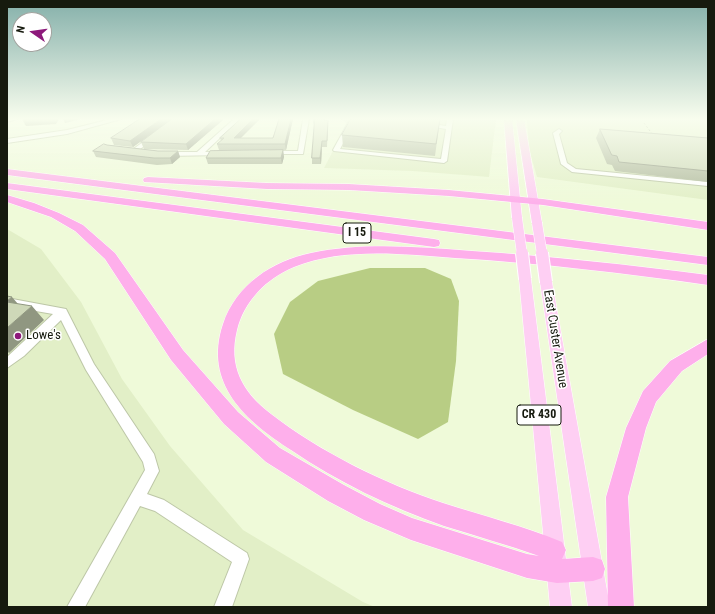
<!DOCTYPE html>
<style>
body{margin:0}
#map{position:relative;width:715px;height:614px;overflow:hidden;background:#effad9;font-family:"Roboto Condensed",sans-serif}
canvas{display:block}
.frame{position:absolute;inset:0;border:8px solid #161a0e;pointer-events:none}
.north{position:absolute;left:12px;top:12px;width:40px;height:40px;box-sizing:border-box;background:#fff;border:1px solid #a2a39f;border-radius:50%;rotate:283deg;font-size:11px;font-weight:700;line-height:16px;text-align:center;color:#161a0e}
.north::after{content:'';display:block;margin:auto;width:14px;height:18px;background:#8d197b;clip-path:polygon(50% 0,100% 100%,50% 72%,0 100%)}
</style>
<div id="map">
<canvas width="715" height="614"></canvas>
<div class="frame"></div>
<div class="north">N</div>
</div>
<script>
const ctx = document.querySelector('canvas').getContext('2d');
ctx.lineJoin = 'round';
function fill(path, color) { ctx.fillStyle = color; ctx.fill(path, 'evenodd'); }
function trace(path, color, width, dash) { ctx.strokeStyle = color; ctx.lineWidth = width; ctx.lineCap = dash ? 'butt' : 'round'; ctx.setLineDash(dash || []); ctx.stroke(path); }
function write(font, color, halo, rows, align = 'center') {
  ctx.font = font + ' "Roboto Condensed",sans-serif'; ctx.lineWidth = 3; ctx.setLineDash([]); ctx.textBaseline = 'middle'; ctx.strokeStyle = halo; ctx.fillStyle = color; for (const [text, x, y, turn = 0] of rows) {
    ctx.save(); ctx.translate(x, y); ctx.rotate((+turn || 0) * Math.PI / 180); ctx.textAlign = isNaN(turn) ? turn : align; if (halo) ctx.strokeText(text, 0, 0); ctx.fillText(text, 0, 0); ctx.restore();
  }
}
fill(new Path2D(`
 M335,119H496L489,177L413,171L324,168L347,124L343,120Z
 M527,119H708V200L537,177L529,149Z
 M7,229L41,249L81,302L122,379L170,446L243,530L363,602L375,607H7Z`), '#e2efc7');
fill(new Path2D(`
 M370,268H425L451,279L459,301L456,361L448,422L418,439L353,410L283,374L274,334L290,302L318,281Z`), '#b8cd84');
const minor = new Path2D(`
 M7,119H17L7,122Z
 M111,119H121L67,134L7,143V139L67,130Z
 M234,119H240L205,152H222L225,154L224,155L166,156L163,154L166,152H197Z
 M303,119H309L303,154H268L267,153L270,151H298Z
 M350,119H356L340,149L441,159L446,129L423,125L426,123L446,126L447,119H453L447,161L444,163L334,151L333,150Z
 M559,129L562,131L559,134L567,163L576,169L708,182V186L572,172L561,164L553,133Z
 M150,137L155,138L136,152H132V150Z
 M7,298L66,309L94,364L154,454L159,471L147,494L164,500L247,553L249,559L232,607H214L232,562L155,511L140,506L85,607H67L145,470L143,462L86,370L61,320L24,356L7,368V357L53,314L7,306Z`);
const major = new Path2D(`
 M504,119H512L522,218L517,221L512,218Z
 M516,119H524L542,223L537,226L532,223Z
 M525,275L529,276L531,279L572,607H550L519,279L521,276Z
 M546,278L550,279L552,282L610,607H588L540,282L542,279Z`);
const highway = new Path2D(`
 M7,169L708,257V265L7,175Z
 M148,177L267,183L349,184L449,190L543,199L708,222V230L543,205L449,196L349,190L267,189L144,182L143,180L144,178Z
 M7,183L434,239L439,240L440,243L439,246L434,247L7,189Z
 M7,195L34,203L59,213L83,225L115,253L183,350L238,412L280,448L344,485L380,504L412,518L527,554L539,556C508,545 476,536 444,526C390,507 338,482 291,450C246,421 203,384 223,324C236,285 272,261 311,253C363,242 419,247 472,251C551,256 629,265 708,275V285C624,273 539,263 455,258C403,254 343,247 294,267C267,278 244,301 237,330C228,366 242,392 271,414C320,452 385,484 443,503C483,516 524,526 562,542L566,550L562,559L593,557L602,560L605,569L602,578L593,581L557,583L527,578L411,540L364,520L328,501L266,462L224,424L171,360L105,259L75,231L51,217L7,202Z
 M708,339V354L682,371L656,402L646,428L628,497L634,607H608L606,497L626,428L643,391L670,361Z`);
trace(minor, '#bdc7a7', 2);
trace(major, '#fff', 1);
trace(highway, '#fff', 1);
trace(new Path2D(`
 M644,123L653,135`), '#858d76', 1, [2, 2]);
fill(minor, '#fff');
fill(major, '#fecff3');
fill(highway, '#feafeb');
const majorBridgeFar1 = new Path2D(`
 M517,218L522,254
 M537,223L542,254`);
const majorBridge = new Path2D(`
 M522,253L525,279
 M542,253L546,282`);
trace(majorBridgeFar1, '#fff', 11, []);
trace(majorBridge, '#fff', 14, []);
trace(majorBridgeFar1, '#fecff3', 10);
trace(majorBridge, '#fecff3', 12);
fill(new Path2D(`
 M172,119H224L188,150L144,149L141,142Z
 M172,119L133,147L114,145L111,138Z
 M279,119H293L286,150H219L217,144L221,141L220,138H273Z
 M313,119H324V120H328L327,147H322L321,164H312V158L314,124L313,123Z
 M440,119L435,156L343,147L342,135Z
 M600,129L708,138V182L615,171L612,165L607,164L596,138Z
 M107,145L158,151H178L180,157L172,164L157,165L96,157L93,151Z
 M283,150L284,157L282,164H208L206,158Z`), '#b1ba9e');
fill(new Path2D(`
 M22,119H59L56,124L26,126Z
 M63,119H81L65,123Z
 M161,119H172L133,147L130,141Z
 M215,119H224L188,150L186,144Z
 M253,119H260L235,144L234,138Z
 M291,119H293L286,150L285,144Z
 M322,141V147L321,164L320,158Z
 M283,150L284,157L282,164L281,158Z
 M178,151L180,157L172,164L170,158Z
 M12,297L24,311L7,301Z
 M32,306L44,320L9,353L7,351V328Z`), '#909781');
const building = new Path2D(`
 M140,119H161L130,141L111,138Z
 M172,119H215L186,144L141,142Z
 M241,119H253L234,138H273L279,119H291L285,144H217L224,138H220Z
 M315,119H324V120H328L327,141H322L320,158H312Z
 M351,119H440L436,144L342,135Z
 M600,129L708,138V171L619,162L617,156L612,155Z
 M104,144L107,145L158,151H178L170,158H154L93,151Z
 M283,150L281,158H206L210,151Z
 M7,296L12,297L7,301Z
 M7,302L32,306L7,328Z`);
fill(building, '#ced8b8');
trace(building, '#909781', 1);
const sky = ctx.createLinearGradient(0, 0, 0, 205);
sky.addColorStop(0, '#85b0aa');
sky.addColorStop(0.58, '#f8fdee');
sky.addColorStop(1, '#f8fdee00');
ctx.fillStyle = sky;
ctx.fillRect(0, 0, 715, 205);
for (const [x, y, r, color] of [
 [18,336,4,"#8d197b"]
]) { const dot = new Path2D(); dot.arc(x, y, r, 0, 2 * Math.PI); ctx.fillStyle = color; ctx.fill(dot); trace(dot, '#fff', 1.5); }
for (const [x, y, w] of [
 [357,233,28],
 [539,415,44]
]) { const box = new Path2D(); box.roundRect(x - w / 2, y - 10, w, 20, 3); ctx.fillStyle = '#fff'; ctx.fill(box); trace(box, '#161a0e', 1); }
write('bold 12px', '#161a0e', null, [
 ["I 15",357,233],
 ["CR 430",539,415]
]);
write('13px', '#161a0e', '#fff', [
 ["Lowe's",26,336]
], 'left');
write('13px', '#161a0e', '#fff', [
 ["East Custer Avenue",555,339,81]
]);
</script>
